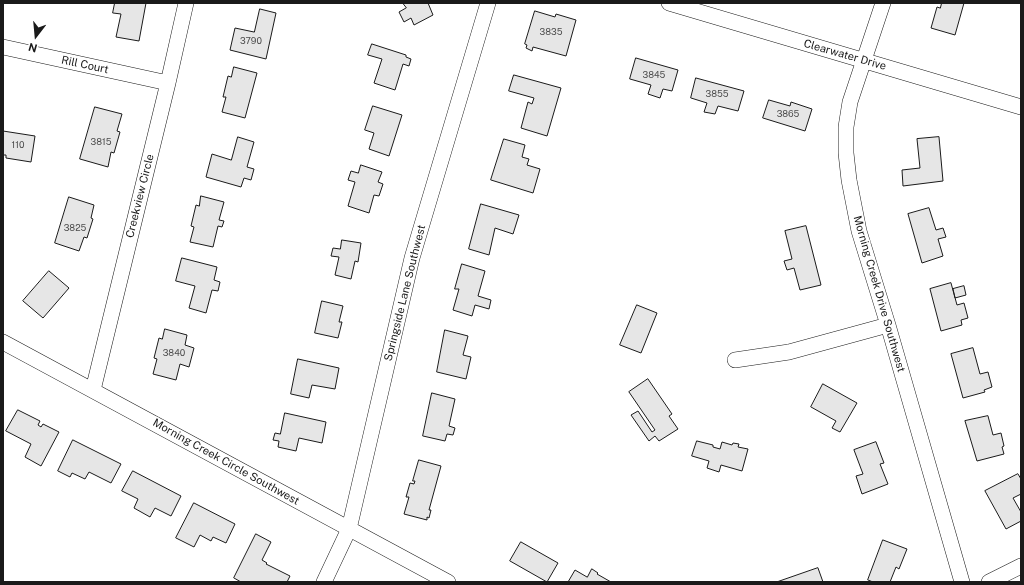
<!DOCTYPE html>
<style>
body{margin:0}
#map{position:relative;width:1024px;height:585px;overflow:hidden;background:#fff;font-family:"Public Sans",sans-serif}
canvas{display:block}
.frame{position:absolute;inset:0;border:4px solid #1a1a1a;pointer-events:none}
.north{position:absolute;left:16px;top:16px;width:40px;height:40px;-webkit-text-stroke:3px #fff;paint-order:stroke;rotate:196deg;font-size:11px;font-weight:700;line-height:16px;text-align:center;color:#1a1a1a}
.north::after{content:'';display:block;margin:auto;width:14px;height:18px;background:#1a1a1a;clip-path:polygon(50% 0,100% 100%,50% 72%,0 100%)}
</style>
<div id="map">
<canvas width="1024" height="585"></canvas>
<div class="frame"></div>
<div class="north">N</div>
</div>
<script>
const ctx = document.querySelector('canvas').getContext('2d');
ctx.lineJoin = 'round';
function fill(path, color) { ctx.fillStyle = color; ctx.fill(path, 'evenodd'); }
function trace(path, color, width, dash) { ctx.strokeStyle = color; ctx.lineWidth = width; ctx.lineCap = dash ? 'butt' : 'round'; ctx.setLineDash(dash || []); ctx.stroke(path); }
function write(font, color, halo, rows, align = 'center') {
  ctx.font = font + ' "Public Sans",sans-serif'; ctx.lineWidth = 3; ctx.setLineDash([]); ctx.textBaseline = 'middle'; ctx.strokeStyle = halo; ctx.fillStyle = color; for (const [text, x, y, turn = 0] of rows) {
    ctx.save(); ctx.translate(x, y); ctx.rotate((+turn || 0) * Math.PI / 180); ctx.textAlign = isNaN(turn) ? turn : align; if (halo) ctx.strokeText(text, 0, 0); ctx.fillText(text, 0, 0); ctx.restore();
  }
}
const building = new Path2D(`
 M115,3H146L139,41L116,37L121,14L113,13Z
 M403,3H428L433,15L414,25L411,18L404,22L399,12L406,8Z
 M942,3H964L955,35L931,28L937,7L940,8Z
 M260,9L276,13L266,59L230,50L235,28L254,32Z
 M535,11L555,17L556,14L576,20L566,56L533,47L532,51L526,48L527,45L525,44Z
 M372,44L406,55V57L411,59L409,66L403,64L395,90L374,83L382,59L368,55Z
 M636,58L678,70L672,91L663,89L660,98L648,94L651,85L630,79Z
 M234,67L257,73L245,118L222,112L226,97H223L228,76L231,77Z
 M514,75L561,88L547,136L521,128L528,102L532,104L534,98L509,91Z
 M696,78L744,91L738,111L718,106L715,114L704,112L707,103L691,98Z
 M769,100L790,106L791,102L812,109L805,131L763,118Z
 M373,106L402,115L389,156L369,149L374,133L365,130Z
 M95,107L122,114L117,131L120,132L114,153L111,152L108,167L80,159Z
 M3,131L35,136L31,162L6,158V155H3Z
 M238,137L254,142L247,167L254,169L251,180L244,178L241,187L206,177L212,154L231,160Z
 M939,137L943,181L903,186L902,170L920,168L917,139Z
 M504,139L525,145L522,157L529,159L527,165L540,169L533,193L491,180Z
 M361,165L382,172L378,182L383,184L379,196L374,195L369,213L348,206L355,182L348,180L351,171L358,173Z
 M201,196L224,202L219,220L224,221L222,227L218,226L213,247L190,242L194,227L191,226L196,205L199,206Z
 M69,197L94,205L91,218L93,219L87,238L84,237L79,251L55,243Z
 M481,204L519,215L513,234L495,228L489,255L469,249Z
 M929,208L936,230L943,228L946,237L938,239L943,256L922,263L908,214Z
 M806,226L821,285L800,290L794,268L787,270L784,261L792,259L785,231Z
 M342,240L361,243L358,262L355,261L351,279L335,275L339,257L331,256L333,248L340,249Z
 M182,258L217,267L214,280L220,282L218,291L212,290L206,313L189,308L195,286L176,281Z
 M462,264L485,271L478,296L491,300L489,309L475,305L472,316L453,310L459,289H455Z
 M49,271L69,288L43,318L23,301Z
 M951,283L957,305L964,303L968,318L961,320L962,325L941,331L930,289Z
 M964,286L966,295L955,298L953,289Z
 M322,301L343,306L339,322H342L338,338L315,333Z
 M637,305L657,313L641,353L620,345Z
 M165,329L187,335L185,345L194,348L189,367L180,364L176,380L153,374L157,359L154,358L159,338L162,339Z
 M445,330L468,336L463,355L471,357L466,379L437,372Z
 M973,348L980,374L988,372L992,387L984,390L985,392L963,398L951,354Z
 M298,359L339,368L335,389L312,385L309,398L291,394Z
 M648,379L672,414L669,416L678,429L659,441L655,436L649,441L631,415L638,411L652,432L655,430L629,392Z
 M823,384L857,403L840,432L832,428L836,421L811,407Z
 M432,393L455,399L449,426L455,428L453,435L447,434L445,441L423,436Z
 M18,410L40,421L38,425L41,427L43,424L59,432L41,466L25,457L31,444L6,431Z
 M285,413L326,422L322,443L299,438L296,451L278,447L279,441L273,440L275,433L280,434Z
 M988,416L993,435L1001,433L1004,446L1002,447L1004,454L977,461L965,421Z
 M73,440L121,464L111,483L89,472L85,479L72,473L70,477L58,471Z
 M697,441L713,445V447L720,449L722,442L732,445L733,443L739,444L738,447L748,449L742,471L721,465L719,472L707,468L709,461L692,456Z
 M876,442L884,463L880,464L888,484L862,494L856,476L863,474L854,450Z
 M419,460L441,466L429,510H431L429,518L427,517V520L404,514L409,497H406L410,483L414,484L415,481H413Z
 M133,471L181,496L171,516L155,508L150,517L134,508L138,499L122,491Z
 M1018,474L1021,479V494L1013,498L1021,512V521L1006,529L985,491Z
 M194,503L235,524L226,543L213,537L211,541L200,535L194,547L176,538Z
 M256,534L271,542L262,560L267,563L266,564L290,576L287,582H241L234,578Z
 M883,540L907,549L899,569L896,567L890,582H873L868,580Z
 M521,542L558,563L547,582L510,561Z
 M818,568L823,582H777Z
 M592,569L598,573L597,574L611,582H568L575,570L587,577Z`);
fill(building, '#e6e6e6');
trace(building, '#1a1a1a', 1);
const minor = new Path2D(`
 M669,3L1021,107
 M883,3L850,102L846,127V153L849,180L859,231L888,325L962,582
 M3,47L168,83
 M3,342L448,582
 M735,360L789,352L888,325
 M93,390L168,83L186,3
 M324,582L349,529L412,258L488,3
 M989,582L1021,566`);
trace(minor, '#1a1a1a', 16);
trace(minor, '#fff', 15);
write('9px', '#4d4d4d', null, [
 ["3835",551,32],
 ["3790",251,41],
 ["3845",654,75],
 ["3855",717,94],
 ["3865",788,114],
 ["3815",101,142],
 ["110",18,145],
 ["3825",75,228],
 ["3840",174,353]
]);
write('11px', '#1a1a1a', '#fff', [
 ["Clearwater Drive",845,55,16],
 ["Rill Court",85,65,12],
 ["Creekview Circle",140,196,-76],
 ["Springside Lane Southwest",405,293,-76],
 ["Morning Creek Drive Southwest",879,294,74],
 ["Morning Creek Circle Southwest",226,462,29]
]);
</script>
